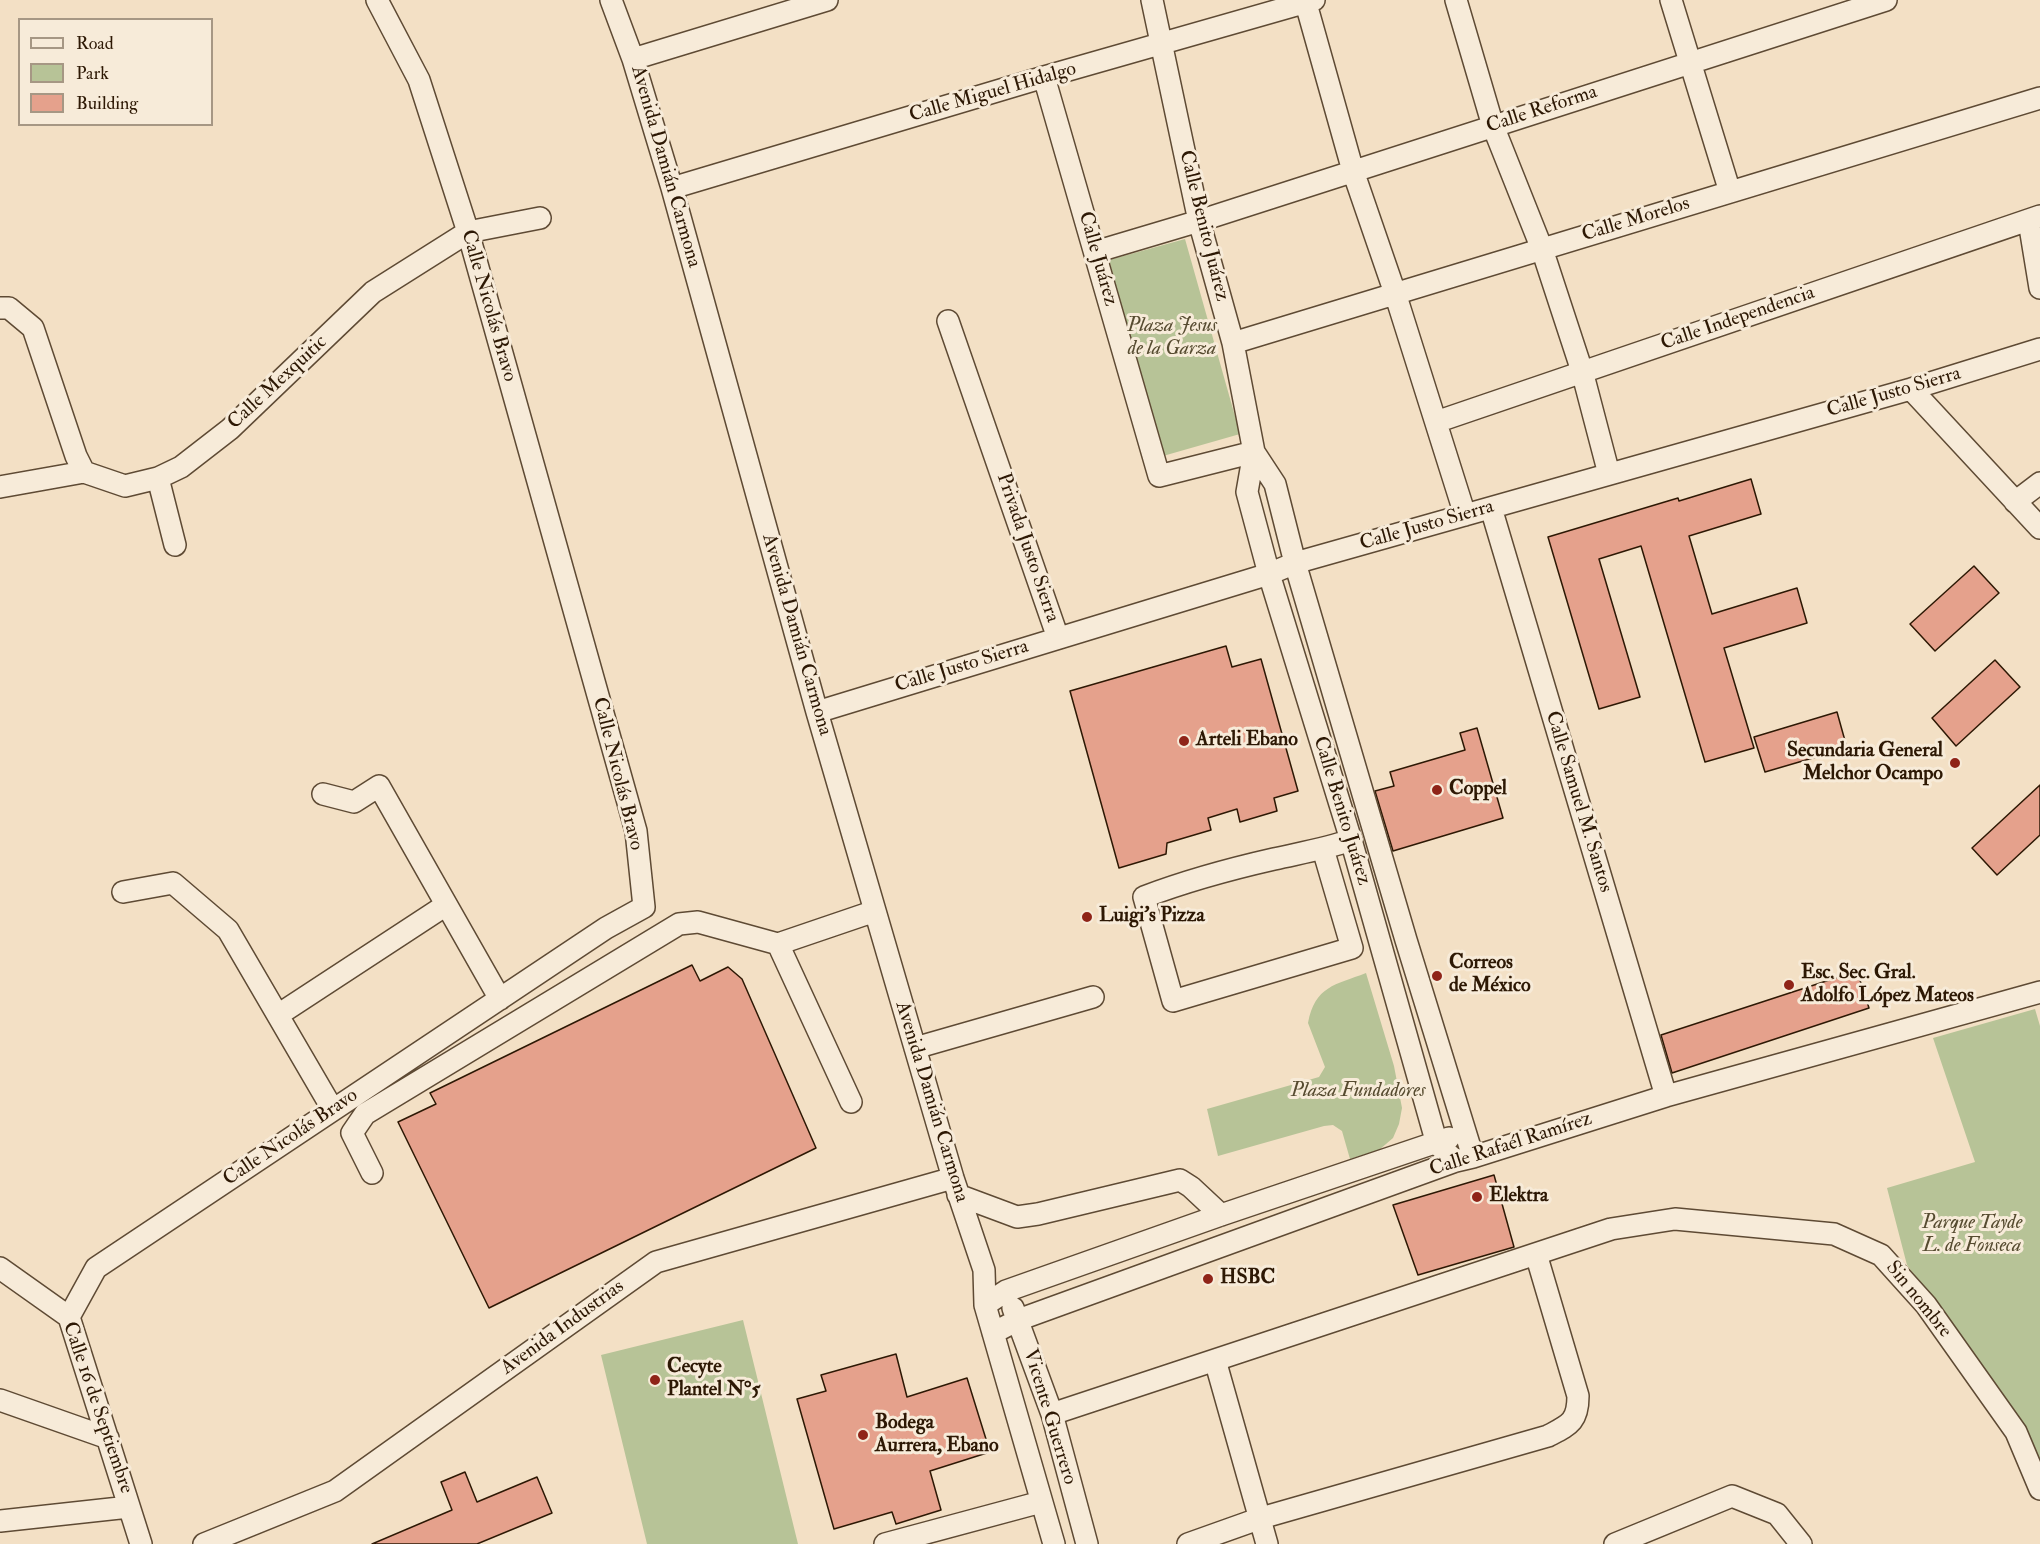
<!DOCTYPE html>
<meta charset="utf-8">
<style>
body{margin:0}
#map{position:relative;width:2040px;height:1544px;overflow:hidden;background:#f3e0c5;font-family:"IM FELL Double Pica",serif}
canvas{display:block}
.legend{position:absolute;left:18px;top:18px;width:195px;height:108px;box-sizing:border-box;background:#f7ebd9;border:2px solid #a69784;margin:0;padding:8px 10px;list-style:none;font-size:18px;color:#2d1804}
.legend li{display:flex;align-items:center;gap:12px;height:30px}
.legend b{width:30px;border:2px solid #a69784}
</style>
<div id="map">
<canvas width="2040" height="1544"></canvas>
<ul class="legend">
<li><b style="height:8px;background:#f7ebd9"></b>Road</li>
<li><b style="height:16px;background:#b7c397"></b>Park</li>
<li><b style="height:16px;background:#e5a18c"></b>Building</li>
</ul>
</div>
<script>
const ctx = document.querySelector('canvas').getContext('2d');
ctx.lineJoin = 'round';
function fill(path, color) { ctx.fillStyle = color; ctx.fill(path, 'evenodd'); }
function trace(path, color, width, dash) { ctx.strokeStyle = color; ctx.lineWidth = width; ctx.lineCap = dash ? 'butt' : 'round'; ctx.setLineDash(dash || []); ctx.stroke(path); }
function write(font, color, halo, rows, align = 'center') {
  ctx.font = font + ' "IM FELL Double Pica",serif'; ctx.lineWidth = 6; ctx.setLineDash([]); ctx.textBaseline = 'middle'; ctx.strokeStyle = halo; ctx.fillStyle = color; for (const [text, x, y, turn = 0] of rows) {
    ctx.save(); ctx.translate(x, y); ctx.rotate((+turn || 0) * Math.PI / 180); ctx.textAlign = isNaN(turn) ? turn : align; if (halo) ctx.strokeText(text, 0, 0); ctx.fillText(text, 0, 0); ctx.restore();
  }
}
fill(new Path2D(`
 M1185,239L1240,434L1163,456L1109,260Z
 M1366,973L1394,1066L1402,1108L1399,1124L1393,1138L1379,1150L1350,1159L1342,1131L1333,1125L1324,1126L1218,1156L1207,1109L1319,1077L1325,1067L1308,1023C1315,986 1335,985 1366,973Z
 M2035,1009L2040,1026V1470L2002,1392L1907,1265L1887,1188L1975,1162L1933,1038Z
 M743,1320L798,1544H647L601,1355Z`), '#b7c397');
const building = new Path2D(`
 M1751,479L1761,514L1689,536L1712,614L1797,588L1807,623L1724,648L1754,748L1705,762L1641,546L1599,559L1640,697L1599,709L1548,537L1678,498L1679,501Z
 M1974,566L1999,593L1935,651L1910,624Z
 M1226,646L1232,667L1261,659L1298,791L1274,798L1277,811L1240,822L1237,809L1208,818L1211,830L1167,843L1166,854L1119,868L1070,691Z
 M1995,660L2020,687L1956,746L1932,718Z
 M1837,712L1847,748L1765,772L1754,737Z
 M1477,728L1503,818L1393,851L1375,791L1394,786L1390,772L1465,750L1460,733Z
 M2040,785V835L1997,875L1972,848Z
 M692,965L700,981L728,967L742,979L816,1148L489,1308L398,1122L436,1104L430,1093Z
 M1857,971L1869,1008L1672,1073L1661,1035Z
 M1494,1175L1514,1247L1418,1275L1393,1205Z
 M896,1354L907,1397L967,1378L990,1452L930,1471L941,1510L896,1524L892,1512L834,1529L797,1399L826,1391L821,1375Z
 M465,1472L477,1502L537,1477L552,1513L477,1544H372L452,1510L441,1482Z`);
fill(building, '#e5a18c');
trace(building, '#2d1804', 1.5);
const minor = new Path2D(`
 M611,0L633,59L672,188L817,712L953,1178L984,1270L985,1305L1054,1544
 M1152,0L1199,221L1233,343L1254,452L1247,492L1269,574L1351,840L1437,1144L1456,1161
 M1305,0L1353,171L1395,293L1465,515
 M1456,0L1493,126L1542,249L1582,371L1609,474
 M1671,0L1730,192
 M633,59L827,0
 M1044,77L1159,476L1254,452
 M672,188L1044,77L1314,0
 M2029,221L2040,288
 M1095,252L1199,221L1886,0
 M0,308H9L33,328L76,456L84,472
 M948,321L1058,638
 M1233,343L2040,98
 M1911,389L2040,528
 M1436,422L2040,216
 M1254,452L1275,484L1295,563L1406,940L1473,1157
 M158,478L175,545
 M0,487L84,472L125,486L158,478L181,467L230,429L373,292L468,232L540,218
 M2015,502L2040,483
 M1491,508L1666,1096
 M817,712L1269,574L1295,563L1911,389L2040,349
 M323,794L354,802L379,786L500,999
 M1323,849L1352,948L1173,1001L1144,897C1186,881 1230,869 1274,859C1300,853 1325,849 1351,840
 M123,892L173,883L228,930L333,1110
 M778,944L851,1102
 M278,1015L446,905
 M915,1048L1093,997
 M372,1173L352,1133L365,1114L679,924L698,922L778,944L875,911
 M958,1195L1017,1217L1038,1214L1180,1180L1191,1187L1221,1215
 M0,1268L69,1317L141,1544
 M985,1305L1006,1291L1221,1215L1449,1138
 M1013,1308L1052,1414L1087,1544
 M69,1317L96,1268L606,928L644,907L636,831L468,232L419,80L377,0
 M993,1333L1018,1320L1456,1161L1473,1157L1666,1096L2040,992
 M1215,1360L1267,1544
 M0,1400L108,1438
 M1052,1414L1611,1229L1675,1219L1834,1234L1881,1255L1926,1305L2016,1432L2040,1489
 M0,1521L129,1507
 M204,1544L335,1491L656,1262L953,1178
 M885,1544L1041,1502
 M1188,1544L1261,1518L1548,1436C1569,1425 1578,1422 1578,1396L1536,1254
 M1615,1544L1732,1496L1777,1514L1801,1544`);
trace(minor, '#5e4a34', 24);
trace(minor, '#f7ebd9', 21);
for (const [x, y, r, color] of [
 [1184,741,6,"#8f2418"],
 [1955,763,6,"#8f2418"],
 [1437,790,6,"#8f2418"],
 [1087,917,6,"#8f2418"],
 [1437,976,6,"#8f2418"],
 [1789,985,6,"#8f2418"],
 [1477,1197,6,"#8f2418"],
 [1208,1279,6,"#8f2418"],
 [655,1380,6,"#8f2418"],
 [863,1435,6,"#8f2418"]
]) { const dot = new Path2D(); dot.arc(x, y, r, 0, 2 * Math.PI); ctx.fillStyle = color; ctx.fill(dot); trace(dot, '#f7ebd9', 2); }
write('20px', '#2d1804', '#f7ebd9', [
 ["Calle Miguel Hidalgo",993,93,-16],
 ["Calle Reforma",1542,110,-18],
 ["Avenida Damián Carmona",665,167,74],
 ["Calle Morelos",1636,220,-17],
 ["Calle Benito Juárez",1203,226,76],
 ["Calle Juárez",1097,259,74],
 ["Calle Nicolás Bravo",488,306,74],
 ["Calle Independencia",1738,319,-19],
 ["Calle Mexquitic",278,383,-43],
 ["Calle Justo Sierra",1894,393,-16],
 ["Calle Justo Sierra",1427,526,-16],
 ["Privada Justo Sierra",1027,548,71],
 ["Avenida Damián Carmona",796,635,74],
 ["Calle Justo Sierra",962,667,-17],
 ["Calle Nicolás Bravo",617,774,76],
 ["Calle Samuel M. Santos",1578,802,73],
 ["Calle Benito Juárez",1341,811,73],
 ["Avenida Damián Carmona",931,1102,73],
 ["Calle Nicolás Bravo",291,1138,-34],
 ["Calle Rafaél Ramírez",1511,1145,-18],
 ["Sin nombre",1918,1300,51],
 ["Avenida Industrias",563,1328,-36],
 ["Calle 16 de Septiembre",97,1408,71],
 ["Vicente Guerrero",1049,1417,73]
]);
write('italic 20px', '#564b30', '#f7ebd9', [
 ["Plaza Jesus",1172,327],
 ["de la Garza",1172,350],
 ["Plaza Fundadores",1358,1092],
 ["Parque Tayde",1972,1224],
 ["L. de Fonseca",1972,1247]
]);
write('bold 20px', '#2d1804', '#f7ebd9', [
 ["Arteli Ebano",1196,741],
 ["Secundaria General",1943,752,"right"],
 ["Melchor Ocampo",1943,775,"right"],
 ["Coppel",1449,790],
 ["Luigi's Pizza",1099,917],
 ["Correos",1449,964],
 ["de México",1449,987],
 ["Esc. Sec. Gral.",1801,974],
 ["Adolfo López Mateos",1801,997],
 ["Elektra",1489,1197],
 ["HSBC",1220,1279],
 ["Cecyte",667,1368],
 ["Plantel N°5",667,1391],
 ["Bodega",875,1424],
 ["Aurrera, Ebano",875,1447]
], 'left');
</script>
